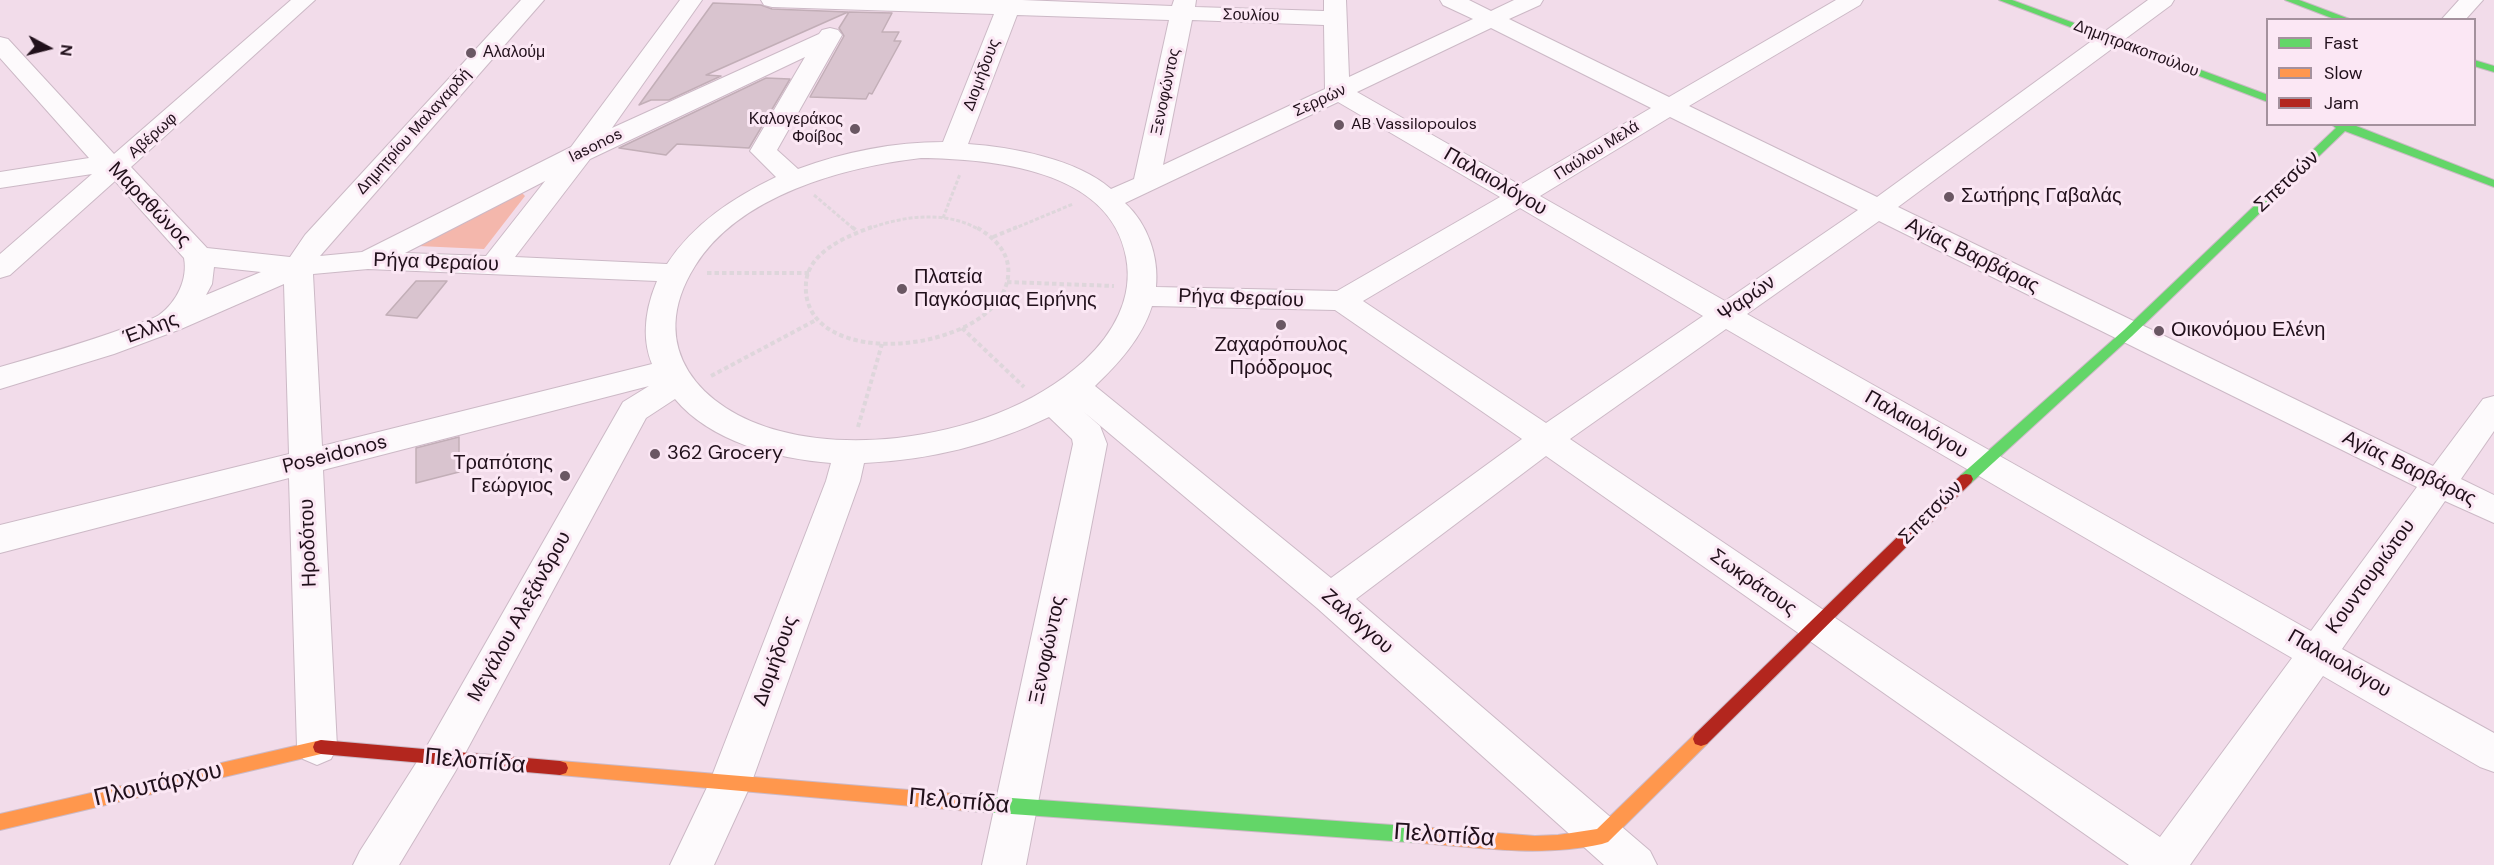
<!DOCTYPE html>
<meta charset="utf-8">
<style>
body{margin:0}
#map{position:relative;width:2494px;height:865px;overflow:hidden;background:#f2dcea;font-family:"DM Sans",sans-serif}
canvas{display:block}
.legend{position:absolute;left:2266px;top:18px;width:210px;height:108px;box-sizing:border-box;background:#fbe7f4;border:2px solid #a4919d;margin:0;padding:8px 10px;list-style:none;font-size:18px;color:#21101b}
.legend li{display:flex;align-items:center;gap:12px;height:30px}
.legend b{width:30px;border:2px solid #a4919d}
.north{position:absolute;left:18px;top:18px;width:60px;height:60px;-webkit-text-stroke:4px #fbe7f4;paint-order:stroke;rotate:97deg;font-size:16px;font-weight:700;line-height:24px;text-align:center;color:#21101b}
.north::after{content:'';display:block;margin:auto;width:21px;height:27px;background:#21101b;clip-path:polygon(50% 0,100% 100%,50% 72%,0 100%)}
</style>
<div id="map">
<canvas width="2494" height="865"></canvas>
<ul class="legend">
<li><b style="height:8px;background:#63d668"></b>Fast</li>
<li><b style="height:8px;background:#ff974d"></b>Slow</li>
<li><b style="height:8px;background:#b3261e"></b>Jam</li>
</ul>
<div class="north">N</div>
</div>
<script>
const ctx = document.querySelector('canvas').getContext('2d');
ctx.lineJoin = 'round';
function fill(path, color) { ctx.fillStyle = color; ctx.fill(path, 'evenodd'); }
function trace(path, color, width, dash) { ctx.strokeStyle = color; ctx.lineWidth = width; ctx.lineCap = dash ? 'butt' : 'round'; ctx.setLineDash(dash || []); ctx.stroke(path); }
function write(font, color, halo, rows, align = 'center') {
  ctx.font = font + ' "DM Sans",sans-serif'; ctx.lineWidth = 6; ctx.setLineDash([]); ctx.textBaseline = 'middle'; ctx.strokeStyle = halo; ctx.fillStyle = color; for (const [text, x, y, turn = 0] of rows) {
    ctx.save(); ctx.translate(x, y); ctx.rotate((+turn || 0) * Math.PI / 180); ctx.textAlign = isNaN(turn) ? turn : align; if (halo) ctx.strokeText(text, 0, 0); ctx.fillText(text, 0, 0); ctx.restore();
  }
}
fill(new Path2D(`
 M522,193L525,196L484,249L418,246Z`), '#f4b7ac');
const building = new Path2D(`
 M713,3L761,5L772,9L848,12L706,75L721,76L669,100H651L639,105Z
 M849,12L892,13L882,32H899L894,41H901L872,94L869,93L866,99L810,97L844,36L839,28Z
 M766,78L790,79L749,148L677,144L666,155L619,148Z
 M416,281H447L417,318L386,315Z
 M459,437V472L416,483V448Z`);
fill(building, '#d9c4cf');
trace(building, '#c2aeb7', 1.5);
const street = new Path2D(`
 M291,0H315L131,167L207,248L290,257L305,235L521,0H544L320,256L362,252L571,147L680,0H702L612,128L819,34L822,30L830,28L838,30L842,35L777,150L798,169C844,152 894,142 943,142L994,14L772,7L764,5L761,0H1022L1172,6L1174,0H1196L1195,7L1324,11V0H1346L1349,77L1473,19L1443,5L1440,0H1469L1491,11L1514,0H1543L1540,5L1509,19L1669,97L1836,0H1863L1860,5L1689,106L1877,197L2148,0H2174L2171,5L1898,207L2433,466L2483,399L2494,396V431L2461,479L2494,495V523L2445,501L2342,649L2494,733V772L2480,767L2323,676L2190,865H2129L1546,456L1356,599L1650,851L1657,865H1604L1317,608L1084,412L1100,426L1107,444L1026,865H982L1073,444L1072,439L1049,417C991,445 929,460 864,463L860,481L751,784L714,865H670L710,781L826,481L831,463C777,459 711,442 675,399L646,418L455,772L399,865H353L360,851L427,746L623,402L649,386L323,470L337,747L331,759L317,765L303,759L297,747L289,478L0,553V525L289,454L284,284L181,329L114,354L0,389V367C42,355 84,343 125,328C135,324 150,321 159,315C177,302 188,279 184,258L115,181L10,275L0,278V254L92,174L0,188V172L89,158L0,58V37L8,39L114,154ZM1017,15L1169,20L1134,179L1111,189C1077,159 1012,147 968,144ZM1192,20L1324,25L1325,89L1163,165ZM1491,28L1651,108L1520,185L1357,92ZM805,57L750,151L776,177C733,198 694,223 667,264L515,257L590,159ZM1338,102L1500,197L1337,291L1156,287C1159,257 1148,224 1125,203ZM1670,117L1858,210L1725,301L1540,196ZM921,158C992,159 1110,169 1126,257C1134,298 1113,334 1084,361C1033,407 965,430 897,438C859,442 817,441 780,431C700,410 644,347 695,266C739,195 844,167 921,158ZM545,181L486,256L405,253ZM1520,208L1703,316L1546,423L1363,301ZM1879,221L2417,487L2311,631L1747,314ZM214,267L261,272L206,295L212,284ZM368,269L657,281C646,307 641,337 652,364L322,446L313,274ZM1152,306L1335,310L1522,439L1331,578L1095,386C1118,364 1142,338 1152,306ZM1726,329L2292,658L2160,837L1570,439Z
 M2459,0H2483L2465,20H2441Z`);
const fast = new Path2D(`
 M1999,0H2012L2268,95V102Z
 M2285,0H2299L2352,20H2337Z
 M2474,60L2494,66V72L2474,66Z
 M2331,124H2351L2494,180V187L2345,131L2132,336L1971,483H1961L1959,479L1961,475L2124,330L2336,128Z
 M969,795L1421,827L1427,829L1430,835L1427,841L1421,843L969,811L963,808L960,803L963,798Z`);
const slow = new Path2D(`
 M1701,732L1707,734L1709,739L1707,744L1608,842L1602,844C1541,857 1482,848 1421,843L1415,841L1412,835L1415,829L1421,827L1535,836L1558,835L1597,829L1695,734Z
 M321,740L327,742L329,747L327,752L321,754L0,830V814Z
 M560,761L969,795L975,798L978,803L975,808L969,811L560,775L554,773L552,768L554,763Z`);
const jam = new Path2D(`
 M1966,474L1971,475L1973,479L1971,483L1707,744L1701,746L1695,744L1693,739L1695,734L1961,475Z
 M321,740L560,761L566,763L568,768L566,773L560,775L321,754L315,752L313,747L315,742Z`);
trace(street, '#ccb9c6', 2);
trace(fast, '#ccb9c6', 2);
trace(slow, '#ccb9c6', 2);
trace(jam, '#ccb9c6', 2);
trace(new Path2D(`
 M814,195L854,229
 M943,218L960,174
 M868,229C902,216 945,210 978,229
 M1013,229L1073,204`), '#ded6db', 3, [4, 2]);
trace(new Path2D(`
 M852,227L857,231
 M872,227C847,236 808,252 806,283C799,375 998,354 1008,277C1011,253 995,238 976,227
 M993,237L1017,227
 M707,273H809
 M1007,282L1114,286
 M962,328L1024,387
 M711,376L816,320
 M858,427L882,344`), '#ded6db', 4, [4.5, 3]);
fill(street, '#fdfafc');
fill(fast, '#63d668');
fill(slow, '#ff974d');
fill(jam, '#b3261e');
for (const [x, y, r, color] of [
 [471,53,6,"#6a5763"],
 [1339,125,6,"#6a5763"],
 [855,129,6,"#6a5763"],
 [1949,197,6,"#6a5763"],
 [902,289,6,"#6a5763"],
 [1281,325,6,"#6a5763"],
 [2159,331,6,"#6a5763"],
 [655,454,6,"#6a5763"],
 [565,476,6,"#6a5763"]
]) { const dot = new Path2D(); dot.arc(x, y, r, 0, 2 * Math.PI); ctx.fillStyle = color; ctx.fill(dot); trace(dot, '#fbe7f4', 2); }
write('16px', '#21101b', '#fbe7f4', [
 ["Σουλίου",1251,16,2],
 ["Δημητρακοπούλου",2136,49,21],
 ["Διομήδους",982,75,-69],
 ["Ξενοφώντος",1166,92,-78],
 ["Σερρών",1320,101,-25],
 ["Δημητρίου Μαλαγαρδή",414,132,-48],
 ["Αβέρωφ",153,136,-42],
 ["Iasonos",596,146,-26],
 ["Παύλου Μελά",1597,151,-32]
]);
write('16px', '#21101b', '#fbe7f4', [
 ["Αλαλούμ",483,53],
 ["Καλογεράκος",843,120,"right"],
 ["Φοίβος",843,138,"right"],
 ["AB Vassilopoulos",1351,125]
], 'left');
write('20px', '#21101b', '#fbe7f4', [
 ["Παλαιολόγου",1495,182,30],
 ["Σπετσών",2287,182,-43],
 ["Μαραθώνος",149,205,46],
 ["Αγίας Βαρβάρας",1972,256,26],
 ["Ρήγα Φεραίου",436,263,2],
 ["Ρήγα Φεραίου",1241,299,2],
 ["Ψαρών",1747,299,-35],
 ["Έλλης",151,329,-21],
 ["Παλαιολόγου",1916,425,30],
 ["Poseidonos",335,455,-14],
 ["Αγίας Βαρβάρας",2409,469,26],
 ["Σπετσών",1931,513,-45],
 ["Ηροδότου",309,543,-92],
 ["Κουντουριώτου",2371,577,-54],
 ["Σωκράτους",1753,583,35],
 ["Μεγάλου Αλεξάνδρου",520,617,-61],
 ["Ζαλόγγου",1357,622,41],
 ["Ξενοφώντος",1048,650,-78],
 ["Διομήδους",776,661,-70],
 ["Παλαιολόγου",2339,664,30]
]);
write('20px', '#21101b', '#fbe7f4', [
 ["Σωτήρης Γαβαλάς",1961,197],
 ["Πλατεία",914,278],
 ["Παγκόσμιας Ειρήνης",914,301],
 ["Οικονόμου Ελένη",2171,331],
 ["Ζαχαρόπουλος",1281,346,"center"],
 ["Πρόδρομος",1281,369,"center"],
 ["362 Grocery",667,454],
 ["Τραπότσης",553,464,"right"],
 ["Γεώργιος",553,487,"right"]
], 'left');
write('24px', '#21101b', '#fbe7f4', [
 ["Πελοπίδα",475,762,5],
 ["Πλουτάρχου",158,785,-13],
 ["Πελοπίδα",959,802,5],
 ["Πελοπίδα",1444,836,4]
]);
</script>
